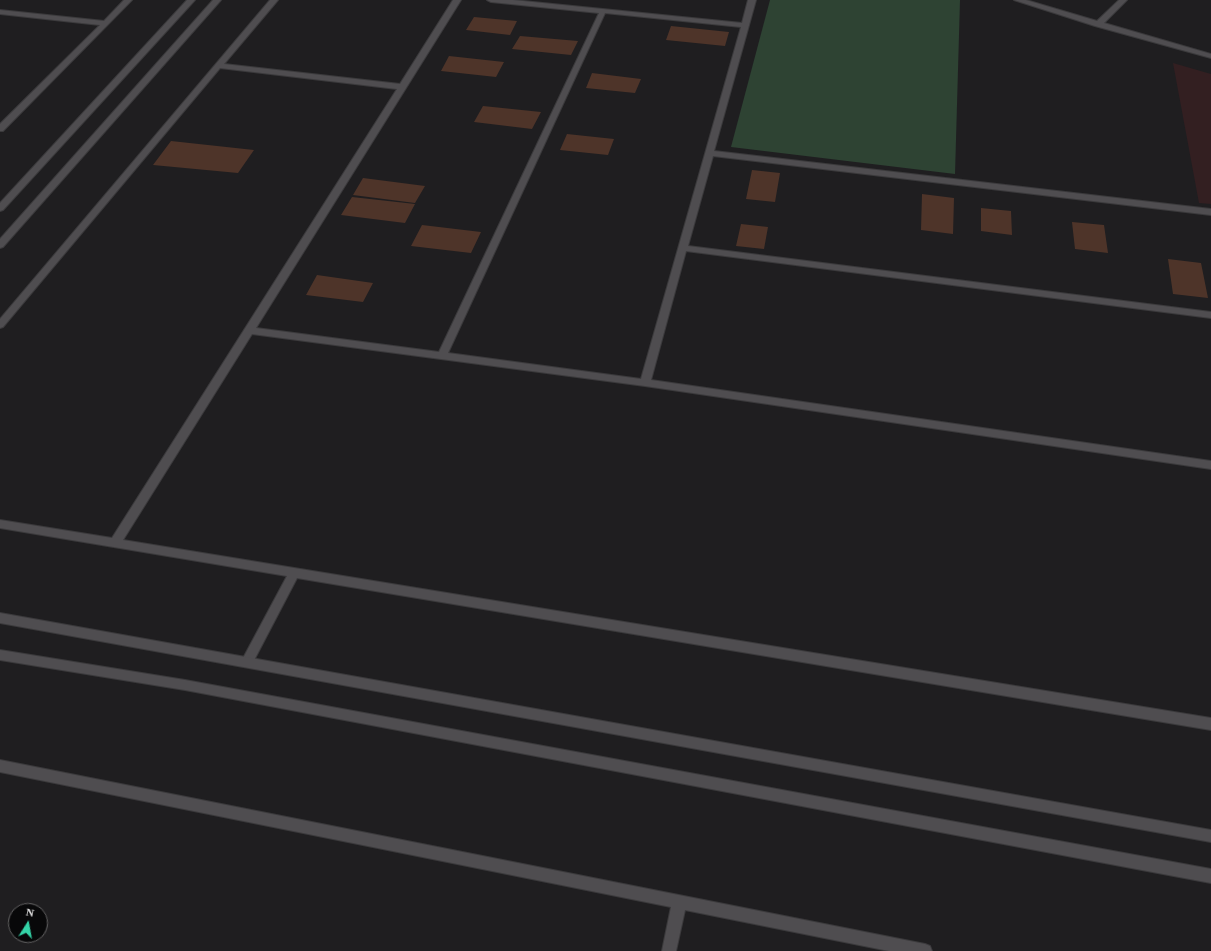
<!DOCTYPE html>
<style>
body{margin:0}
#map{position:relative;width:1211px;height:951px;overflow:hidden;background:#1f1e20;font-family:Georgia,serif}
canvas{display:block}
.north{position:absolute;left:8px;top:903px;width:40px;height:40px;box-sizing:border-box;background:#080809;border:1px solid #636263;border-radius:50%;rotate:11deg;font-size:11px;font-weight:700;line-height:16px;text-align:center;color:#ebeaeb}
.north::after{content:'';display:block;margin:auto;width:14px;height:18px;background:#34d4a8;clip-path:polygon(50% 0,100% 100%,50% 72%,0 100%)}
</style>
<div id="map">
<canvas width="1211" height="951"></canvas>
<div class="north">N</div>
</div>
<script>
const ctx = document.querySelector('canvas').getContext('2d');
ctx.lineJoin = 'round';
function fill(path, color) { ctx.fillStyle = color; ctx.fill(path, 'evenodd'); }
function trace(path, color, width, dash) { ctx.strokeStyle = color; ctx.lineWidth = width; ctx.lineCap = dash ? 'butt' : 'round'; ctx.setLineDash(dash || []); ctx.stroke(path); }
fill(new Path2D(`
 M1173,63L1211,74V204L1199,203Z`), '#331f21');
fill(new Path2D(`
 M770,0H960L955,174L731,147Z`), '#2e4333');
fill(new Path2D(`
 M474,17L517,21L510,35L466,30Z
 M671,26L729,32L725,46L666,40Z
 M520,36L578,41L571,55L512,49Z
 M449,56L504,62L496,77L441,71Z
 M592,73L641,79L635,93L586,88Z
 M483,106L541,112L532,129L474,122Z
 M567,134L614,139L608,155L560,150Z
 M171,141L254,150L238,173L153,165Z
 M752,170L780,173L775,202L746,199Z
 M363,178L425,186L415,203L353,195Z
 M922,194L954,198L953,234L921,230Z
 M352,197L415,204L405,223L341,215Z
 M981,208L1011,211L1012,235L981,231Z
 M1072,222L1104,225L1108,253L1075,249Z
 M741,224L768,227L764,249L736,246Z
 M422,225L481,232L471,253L411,246Z
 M1168,259L1201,263L1208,298L1173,294Z
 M317,275L373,283L363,302L306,295Z`), '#4e3429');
const minor = new Path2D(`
 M124,0H132L3,131H0V124L100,25L0,14V10L104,21Z
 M270,0H278L224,64L400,84L453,0H461L256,328L439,352L599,13L491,2L487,0H513L742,23L748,0H756L714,151L1211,209V215L713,156L688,246L1211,312V318L686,251L651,380L1211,461V469L645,386L252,334L123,540L1211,718V730L297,578L251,666L247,667L243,666L241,662L287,576L0,528V520L112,538L397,89L220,68L3,327L0,328V319ZM605,13L741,27L641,379L448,353Z
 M0,760L925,944L930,946L932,951H889L685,910L676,951H662L671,907L0,772Z`);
const tertiary = new Path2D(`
 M187,0H195L3,210L0,211V203Z
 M213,0H221L3,247L0,248V239Z
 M1014,0H1026L1097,21L1119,0H1127L1104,23L1211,54V58L1095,26Z
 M0,613L1211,830V842L0,623Z
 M0,650L185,680L1211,869V883L185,690L0,660Z`);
trace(minor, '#3b3a3c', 2);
trace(tertiary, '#3b3a3c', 2);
fill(minor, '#4f4d50');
fill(tertiary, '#4f4d50');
</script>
